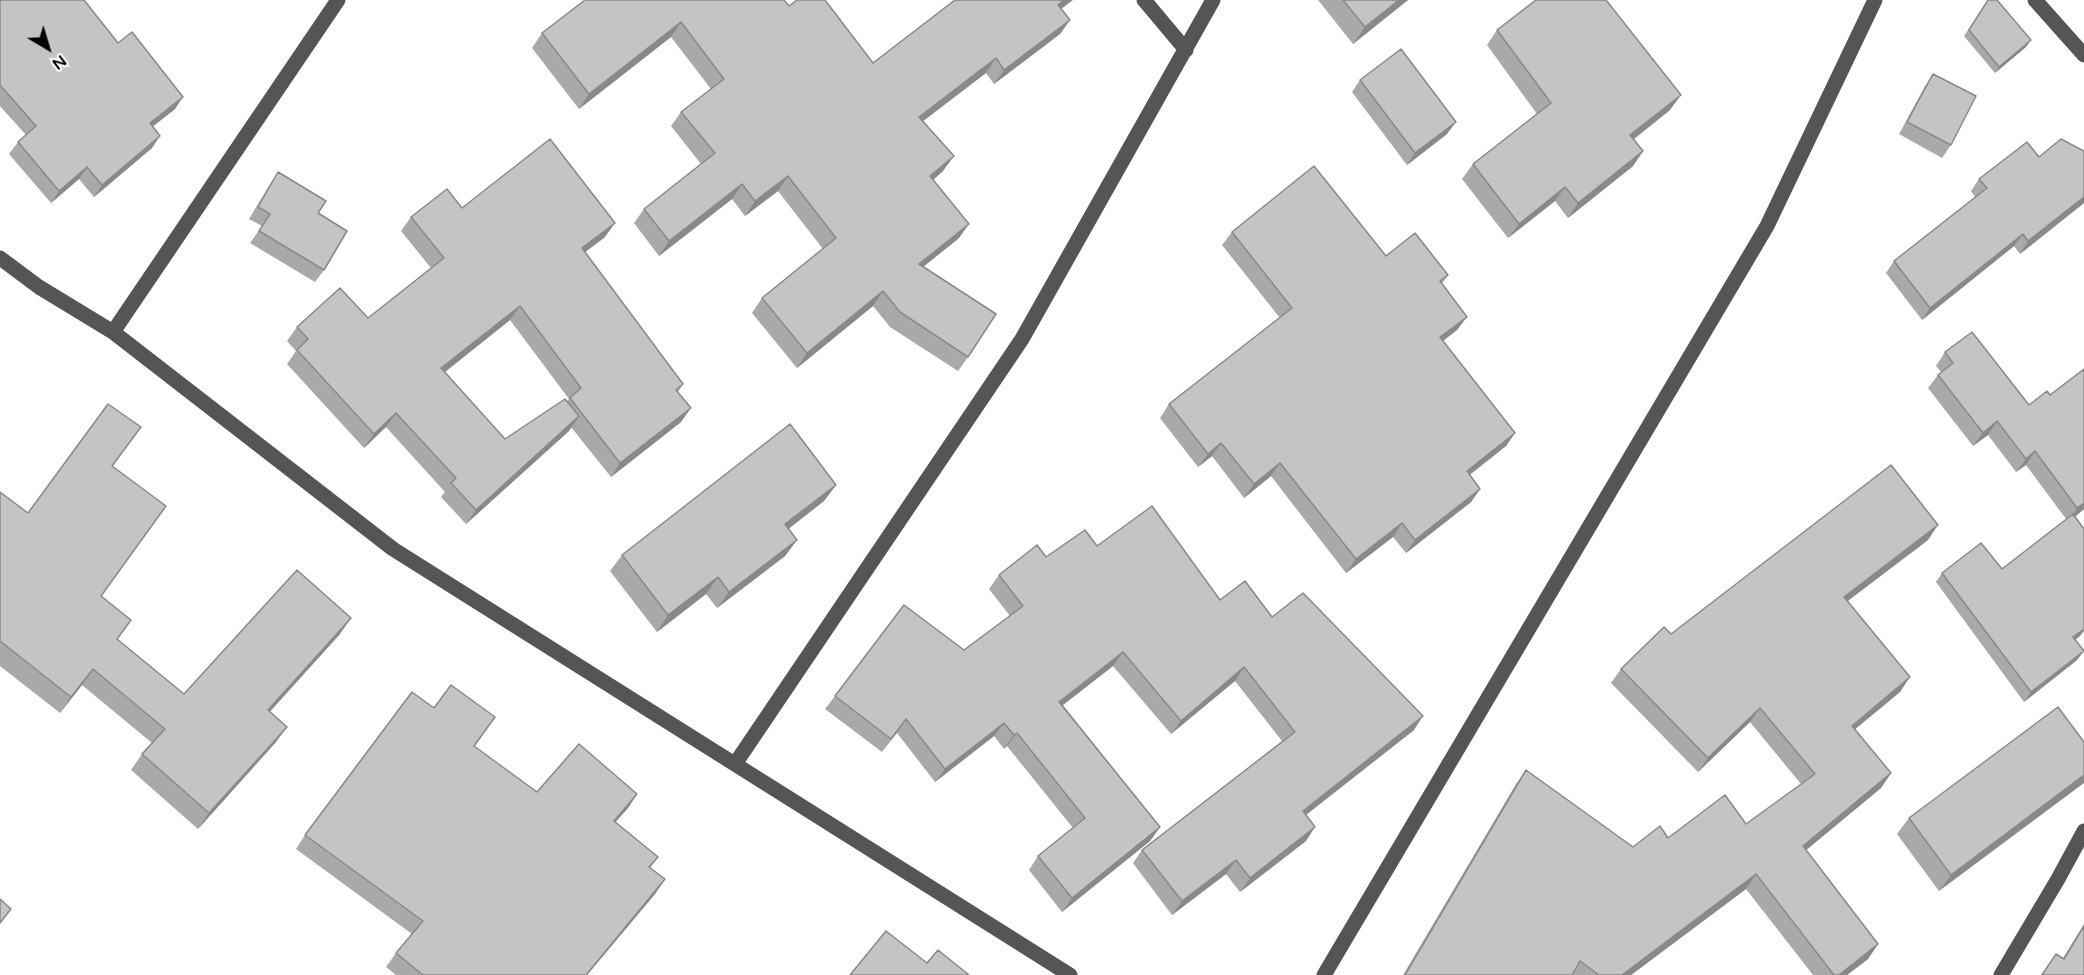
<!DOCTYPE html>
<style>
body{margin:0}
#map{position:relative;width:2084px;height:975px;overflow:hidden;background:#fff;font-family:"Varela Round",sans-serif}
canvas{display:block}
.north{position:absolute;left:18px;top:18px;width:60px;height:60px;-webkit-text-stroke:4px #fff;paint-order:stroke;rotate:142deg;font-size:16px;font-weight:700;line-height:24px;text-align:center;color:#000}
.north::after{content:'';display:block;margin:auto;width:21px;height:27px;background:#000;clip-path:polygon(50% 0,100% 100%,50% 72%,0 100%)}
</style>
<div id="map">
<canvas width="2084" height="975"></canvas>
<div class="north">N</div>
</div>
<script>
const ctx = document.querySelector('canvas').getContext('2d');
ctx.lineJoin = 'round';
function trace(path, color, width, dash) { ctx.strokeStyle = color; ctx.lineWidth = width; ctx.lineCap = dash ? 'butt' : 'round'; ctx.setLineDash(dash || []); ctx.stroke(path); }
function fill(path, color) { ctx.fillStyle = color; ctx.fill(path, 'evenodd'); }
trace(new Path2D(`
 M1144,0L1186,50
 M2035,0L2084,55
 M0,258L39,287L113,332L393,549L1070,975
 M113,332L338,0
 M735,764L1022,339L1213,0
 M1324,975L1767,226L1875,0
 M2001,975L2058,879L2084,831`), '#555', 15);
fill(new Path2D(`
 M0,0L118,43L175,109L153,126L152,148L94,197L79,179L51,203L9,154L18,142L26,135L0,106Z
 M1318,0H1408L1353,44Z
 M1988,0L2026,47L1995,73L1964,36Z
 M789,6L873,63L1062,9L1070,20L1060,34L994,84L986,73L922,121L943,171L933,180L959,238L923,267L968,357L958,371L890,327L873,306L797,368L752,313L762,298L823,249L778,191L745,216L732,199L659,256L634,223L644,209L701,164L671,126L681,112L711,89L671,37L579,109L532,48L542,33Z
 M1497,30L1670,110L1634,139L1643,151L1633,166L1568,218L1555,201L1508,238L1462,179L1473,164L1537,114L1487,45Z
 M1933,74L1951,145L1942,158L1899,134L1925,86Z
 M1360,80L1447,134L1407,165L1352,92Z
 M2039,157L2084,203L2020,254L2014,246L1922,320L1886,273L1894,261L1975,197L1971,191L1979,179Z
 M278,172L318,213L324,270L315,282L250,243L262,226L249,219L270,184Z
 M462,208L605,237L585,252L683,384L678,392L681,422L611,477L571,427L569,431L466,524L441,497L445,492L386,427L364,448L287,364L296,351L287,341L297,327L368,318L431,268L401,231L411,217ZM510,320L569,399L567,401L505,439L445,372Z
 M1232,232L1386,256L1448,275L1442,284L1457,330L1443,341L1515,433L1506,446L1470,475L1480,489L1471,502L1406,553L1393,537L1346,573L1271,476L1244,498L1212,456L1198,467L1160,418L1169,404L1280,318L1222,245Z
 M1945,352L2029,405L2050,395L2084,369V509L2075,517L2080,636L2075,640L2077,660L2024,702L1936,582L1942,573L2002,569L2066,519L2026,465L2016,472L1988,435L1973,446L1928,388L1938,375L1941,372L1936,366Z
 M112,467L101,596L117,640L184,694L340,634L270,711L276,742L198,829L131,770L142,754L152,743L82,685L60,713L0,666V492L28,513Z
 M836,485L824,501L788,529L797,540L785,556L717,608L706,594L657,632L610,571L622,555Z
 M1928,540L1848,601L1900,692L1855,729L1891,773L1881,788L1806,850L1878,944L1868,959L1847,975H1813L1746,889L1631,975H1403L1516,784L1526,770L1633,847L1668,838L1746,824L1801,784L1750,722L1698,772L1611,683L1621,669L1671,634Z
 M1097,546L1220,600L1272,617L1414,730L1306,815V841L1240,892L1226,874L1172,915L1133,863L1142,850L1282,741L1235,681L1171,734L1113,666L1063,705L1160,827L1150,841L1062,912L1029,870L1038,856L1073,828L1007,746L1004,749L994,736L935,782L897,733L882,752L825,709L835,696L964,650L1010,616L989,589L999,575L1046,557Z
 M434,708L495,717L474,747L537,792L637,794L628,808L615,822L658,857L650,868L665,879L655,894L587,975H396L386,967L396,953L412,934L296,849L305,835Z
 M2084,742L1939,891L1897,834L1909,818Z
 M2084,924V975H2041L2056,954L2063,958Z`), '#a9a9a9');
fill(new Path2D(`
 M1064,0H1073L1048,19L1058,5Z
 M1399,0H1408L1353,44L1365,27Z
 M1070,20L1060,34L994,84L1004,70Z
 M681,22L671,37L579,109L589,94Z
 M2031,40L2026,47L1995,73L1999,67Z
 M996,58L986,73L909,132L919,117Z
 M1681,95L1670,110L1620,150L1630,135Z
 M183,97L175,109L142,135L150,123Z
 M1456,122L1447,134L1407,165L1415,153Z
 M160,136L152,148L94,197L102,185Z
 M1643,151L1633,166L1568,218L1578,203Z
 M954,156L943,171L920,191L930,176Z
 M87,167L79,179L51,203L59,191Z
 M788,176L778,191L745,216L755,201Z
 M742,184L732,199L659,256L669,241Z
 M1565,187L1555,201L1508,238L1519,224Z
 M2084,197V203L2020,254L2028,241Z
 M615,223L605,237L572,262L582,248Z
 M969,224L959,238L908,279L919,264Z
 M2023,234L2014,246L1922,320L1930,308Z
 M883,291L873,306L797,368L807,353Z
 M520,306L510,320L431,383L441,368Z
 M1467,317L1457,330L1431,350L1440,337Z
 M691,408L681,422L611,477L620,463Z
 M396,413L386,427L364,448L374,434Z
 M579,416L569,431L466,524L476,510Z
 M1997,421L1988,435L1973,446L1983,433Z
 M1515,433L1506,446L1457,484L1467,471Z
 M1221,443L1212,456L1198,467L1208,454Z
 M2035,451L2026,465L2016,472L2026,459Z
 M1280,463L1271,476L1244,498L1254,484Z
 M836,485L824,501L773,541L785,524Z
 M1480,489L1471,502L1406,553L1415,540Z
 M2084,503V509L2068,522L2077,508Z
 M1402,523L1393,537L1346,573L1356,559Z
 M1938,525L1928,540L1834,611L1844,597Z
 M797,540L785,556L717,608L729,592Z
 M718,577L706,594L657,632L668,615Z
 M351,618L340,634L257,726L268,710Z
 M2084,625V631L2080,636L2066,647L2073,637Z
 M2084,651L2077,660L2024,702L2031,692Z
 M1123,652L1113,666L1050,715L1059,702Z
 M1244,667L1235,681L1171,734L1181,721Z
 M93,669L82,685L60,713L71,697Z
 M1910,677L1900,692L1842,740L1852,726Z
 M1760,708L1750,722L1698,772L1708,758Z
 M1423,716L1414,730L1293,825L1303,811Z
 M1004,723L994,736L935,782L945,769Z
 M287,727L276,742L198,829L209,813Z
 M1017,733L1007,746L1004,749L1014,735Z
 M1891,773L1881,788L1793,861L1803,846Z
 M2084,775V783L1939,891L1951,875Z
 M637,794L628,808L604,835L614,821Z
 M1160,827L1150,841L1062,912L1072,898Z
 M1315,827L1306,841L1240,892L1250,878Z
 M1236,860L1226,874L1172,915L1182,901Z
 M1756,874L1746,889L1631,975H1622Z
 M665,879L655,894L587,975H586Z
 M1878,944L1868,959L1847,975H1839Z`), '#898989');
const building = new Path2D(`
 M0,0H84L118,43L132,32L183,97L150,123L160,136L102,185L87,167L59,191L18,142L36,126L0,85Z
 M585,0H784L789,6L797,0H825L873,63L955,0H1064L1058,5L1070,20L1004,70L996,58L919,117L954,156L930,176L969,224L919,264L996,314L968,357L900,312L883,291L807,353L762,298L836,238L788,176L755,201L742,184L669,241L644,209L715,153L681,112L724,79L681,22L589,94L542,33Z
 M1343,0H1399L1365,27Z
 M1536,0H1606L1681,95L1630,135L1643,151L1578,203L1565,187L1519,224L1473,164L1551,103L1497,30Z
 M1988,0H1997L2031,40L1999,67L1969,30Z
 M1401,49L1456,122L1415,153L1360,80Z
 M1933,74L1976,96L1951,145L1907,122Z
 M550,139L615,223L582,248L683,384L676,390L691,408L620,463L570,398L581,388L520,306L441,368L505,439L565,399L579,416L476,510L451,483L456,478L396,413L374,434L297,350L308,339L297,327L340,288L368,318L444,258L411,217L447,189L462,208Z
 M2061,139L2084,151V197L2028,241L2023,234L1930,308L1894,261L1987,188L1979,179L2027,142L2039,157Z
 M1314,166L1386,256L1415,233L1448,275L1440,281L1467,317L1440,337L1515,433L1467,471L1480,489L1415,540L1402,523L1356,559L1280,463L1254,484L1221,443L1208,454L1169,404L1292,308L1232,232Z
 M278,172L326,201L318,213L347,231L324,270L259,231L270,214L258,207Z
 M1972,332L2029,405L2047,391L2050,395L2084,369V503L2077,508L2035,451L2026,459L1997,421L1983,433L1938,375L1953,363L1945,352Z
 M108,404L141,427L112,466L166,506L101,596L131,620L117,639L184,694L297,570L351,618L268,710L287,727L209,813L142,754L165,729L93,669L71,697L0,641V492L28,513Z
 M790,424L836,485L785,524L797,540L729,592L718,577L668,615L622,555Z
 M1891,465L1938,525L1844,597L1910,677L1852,726L1891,773L1803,846L1878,944L1839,975H1834L1756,874L1622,975H1599L1580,961L1572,975H1405L1526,770L1633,847L1660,826L1668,838L1725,795L1746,824L1815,774L1760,708L1708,758L1621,669L1664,627L1671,634Z
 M1152,506L1220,600L1245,581L1272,617L1303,593L1423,716L1303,811L1315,827L1250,878L1236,860L1182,901L1142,850L1295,732L1244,667L1181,721L1123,652L1059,702L1160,827L1072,898L1038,856L1085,818L1017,733L1014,735L1004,723L945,769L906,719L891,739L835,696L904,605L964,650L1023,606L999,575L1037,545L1046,557L1085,530L1097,546Z
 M2073,514L2084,529V629L2073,637L2084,651L2031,692L1942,573L1981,543L2002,569Z
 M451,685L495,717L474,746L537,792L579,744L637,794L614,821L658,857L649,867L665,879L586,975H423L396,953L423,921L305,835L412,692L434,708Z
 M2058,707L2084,742V775L1951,875L1909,818Z
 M0,899L11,909L0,923Z
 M2084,926V975H2042L2056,954L2064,959Z
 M886,931L927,963L938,950L969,975H850Z`);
fill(building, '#c4c4c4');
trace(building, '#898989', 1.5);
</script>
